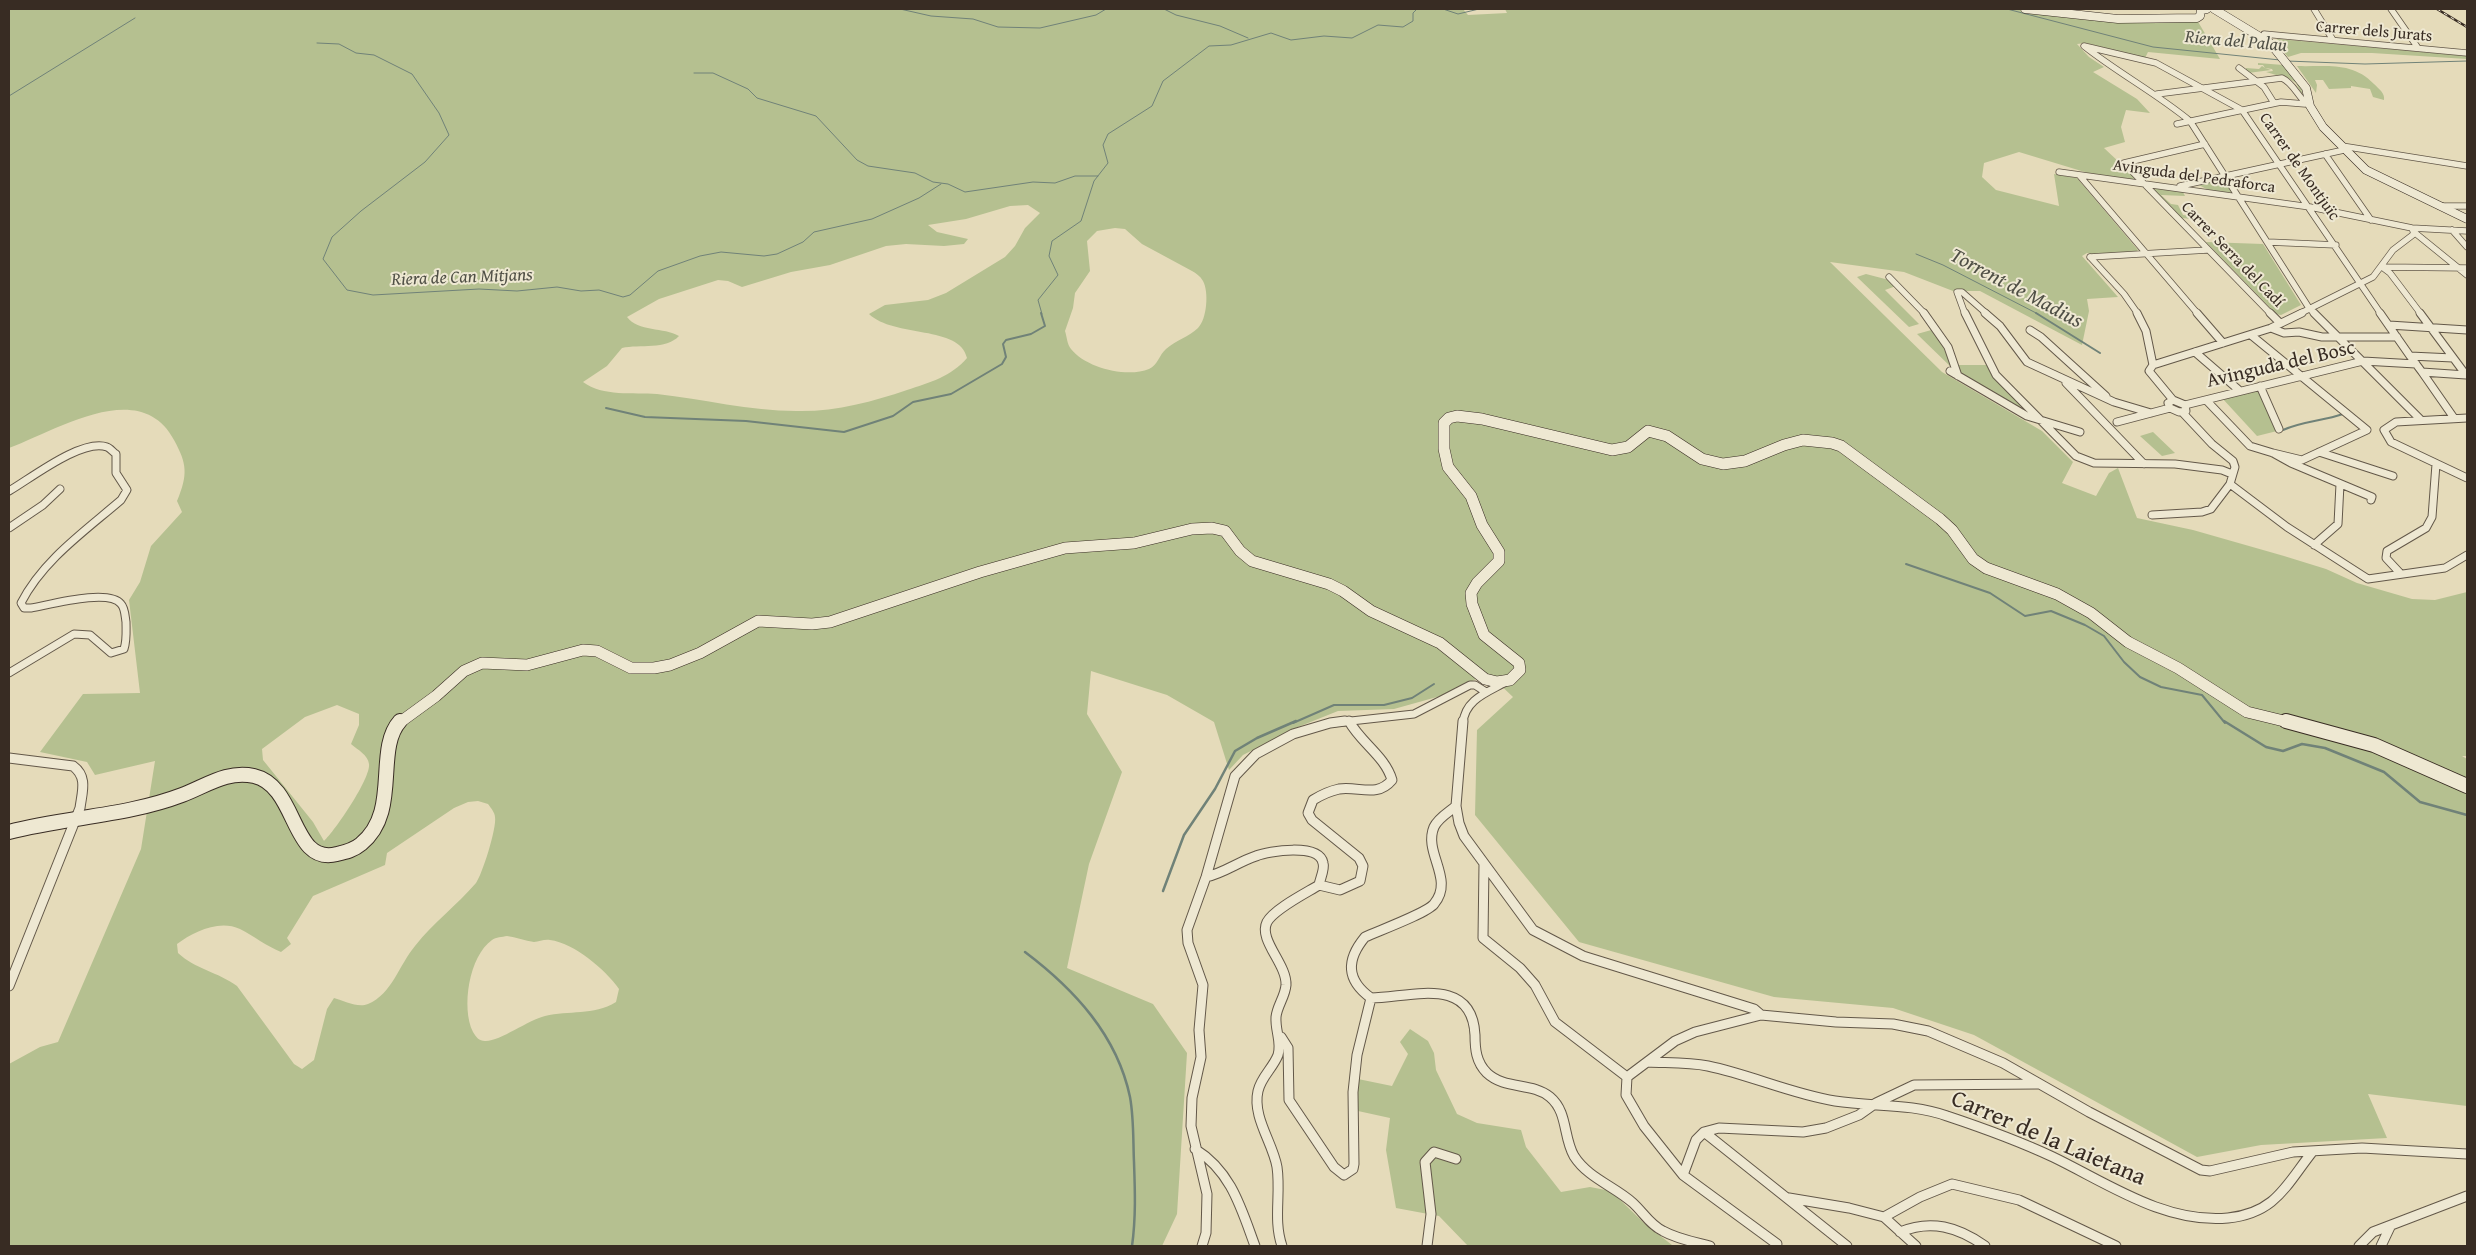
<!DOCTYPE html>
<meta charset="utf-8">
<style>
body{margin:0}
#map{position:relative;width:2476px;height:1255px;overflow:hidden;background:#e5dbba;font-family:"Gentium Book Plus",serif}
canvas{display:block}
.frame{position:absolute;inset:0;border:10px solid #382c23;pointer-events:none}
</style>
<div id="map">
<canvas width="2476" height="1255"></canvas>
<div class="frame"></div>
</div>
<script>
const ctx = document.querySelector('canvas').getContext('2d');
ctx.lineJoin = 'round';
function fill(path, color) { ctx.fillStyle = color; ctx.fill(path, 'evenodd'); }
function trace(path, color, width, dash) { ctx.strokeStyle = color; ctx.lineWidth = width; ctx.lineCap = dash ? 'butt' : 'round'; ctx.setLineDash(dash || []); ctx.stroke(path); }
function write(font, color, halo, rows, align = 'center') {
  ctx.font = font + ' "Gentium Book Plus",serif'; ctx.lineWidth = 4; ctx.setLineDash([]); ctx.textBaseline = 'middle'; ctx.strokeStyle = halo; ctx.fillStyle = color; for (const [text, x, y, turn = 0] of rows) {
    ctx.save(); ctx.translate(x, y); ctx.rotate((+turn || 0) * Math.PI / 180); ctx.textAlign = isNaN(turn) ? turn : align; if (halo) ctx.strokeText(text, 0, 0); ctx.fillText(text, 0, 0); ctx.restore();
  }
}
fill(new Path2D(`
 M9,9H1463L1468,15L1507,13L1505,9H2053L2121,18L2197,20L2220,59L2148,52L2145,58L2086,43L2077,44L2089,57L2104,67L2093,72L2137,99L2150,113L2126,110L2121,127L2125,142L2104,148L2136,178L2130,180L2088,173L2019,152L1984,163L1982,177L1996,190L2059,206L2054,174L2077,178L2138,250L2136,252L2095,255L2087,253L2082,256L2118,297L2087,299L2089,311L2082,345L1980,291H1953L1904,272L1830,262L1942,372L2042,431L2073,462L2062,483L2096,496L2109,473L2118,468L2137,518L2193,530L2284,556L2326,569L2357,583L2412,599L2435,600L2467,592V756H2462L2467,759V1106L2368,1094L2387,1138L2261,1145L2197,1157L1974,1035L1893,1008L1774,997L1579,942L1475,815L1477,730L1513,697L1493,678L1484,675L1444,695L1394,709L1338,711L1298,727L1243,755L1229,770L1214,722L1167,695L1091,671L1087,714L1122,772L1089,864L1067,968L1153,1004L1187,1053L1177,1214L1162,1246H9V1064L40,1047L58,1042L141,849L155,761L95,775L87,762L40,752L83,694L140,693L129,600L140,582L151,546L182,512L177,501C188,474 187,464 174,440C140,376 56,431 9,448ZM1028,205L1040,213L1025,228L1015,246L1005,257L946,293L928,300L885,305L869,314C894,338 960,325 967,358C952,376 929,383 907,390C872,402 834,412 796,411C750,411 703,399 657,394C633,392 603,397 583,382L607,366L622,348C640,344 666,350 679,336C664,327 638,332 627,317L659,299L718,280L728,281L742,287L791,272L830,265L886,246L906,244L944,246L964,244L968,239L937,232L928,225L966,219L1010,206ZM1115,228L1125,229L1142,244L1192,271C1196,273 1200,276 1203,281C1209,292 1207,319 1198,328C1189,337 1176,340 1166,349C1159,355 1158,365 1149,369C1127,378 1086,368 1071,349C1067,344 1067,337 1065,331L1073,308L1075,293L1090,271L1087,241L1097,231ZM337,705L359,714V725L351,744C358,750 368,755 369,764C371,778 335,831 324,841L313,822L263,760L262,749L305,717ZM478,801L488,804C491,808 495,813 495,817C497,828 482,875 476,883C457,905 433,923 415,946C399,965 392,994 368,1004C358,1008 344,1001 334,998L327,1009L314,1060L302,1069L294,1064L237,986C218,972 195,969 178,953L177,944C193,932 219,919 240,929C254,936 266,946 281,952L291,944L287,938L313,896L385,865L387,853L454,808L468,802ZM507,936C516,937 525,941 534,942C539,942 544,939 550,940C574,943 606,970 619,989L616,1002C593,1016 569,1010 545,1016C528,1020 499,1042 485,1041C479,1041 476,1037 473,1032C461,1008 469,956 492,940C496,937 502,937 507,936Z
 M2278,39L2467,56V59L2372,53H2301L2288,57L2275,42Z
 M2258,63L2283,65L2301,87L2303,97L2296,83L2290,79L2266,72L2273,71L2272,69L2265,68L2271,70L2248,73L2246,71V68L2259,69L2262,66L2265,68L2263,65H2258Z
 M2297,66C2326,67 2352,61 2374,84C2379,89 2385,93 2384,100L2373,97L2370,89L2351,86V88L2329,89L2323,80H2315L2317,85L2316,93Z
 M2223,180L2227,181L2235,193L2210,191L2199,185Z
 M2156,188L2183,192L2185,196L2161,195L2171,204L2178,205L2183,215L2192,216L2193,219L2181,218L2154,190Z
 M2206,242L2263,244L2301,305L2281,315L2276,314Z
 M1866,274L1889,280L1896,286L1885,290L1919,324L1909,327L1857,277Z
 M1935,329L1953,369L1917,334Z
 M1958,365H1988L2022,405L2019,408L1961,374Z
 M2260,390L2277,431L2257,436L2222,398Z
 M2153,432L2175,453L2162,456L2140,436Z
 M1410,1029L1428,1041L1434,1053L1436,1070L1457,1114L1477,1123L1521,1130L1526,1147L1561,1192L1590,1187L1611,1191L1644,1223L1672,1245L1679,1246H1468L1439,1216L1396,1208L1386,1150L1390,1118L1358,1111V1079L1392,1086L1408,1054L1400,1042Z`), '#b5c090');
trace(new Path2D(`
 M900,9L931,16L973,19L998,27L1040,28L1096,15L1106,9
 M1164,9L1176,15L1220,26L1248,38
 M1443,9L1458,14L1479,9
 M1803,9H1817
 M2007,9L2153,47L2280,60
 M317,43L339,44L356,53L374,55L412,74L439,113L449,135L425,162L361,211L332,237L323,259L347,290L373,295L479,289L517,291L557,287L581,291L599,290L623,297L630,295L658,271L700,256L721,252L764,256L777,254L803,242L814,232L872,219L919,198L941,184
 M2287,61L2365,64L2467,61
 M694,73H713L748,89L757,98L816,116L857,160L868,166L915,173L933,182L948,184L965,192L1033,182L1055,183L1075,176H1098
 M9,96L135,18
 M1916,254L1943,265L2038,314
 M1042,314L1038,300L1058,275L1049,256L1052,241L1081,221L1094,181L1108,163L1103,145L1108,134L1152,106L1163,81L1209,46L1231,45L1271,33L1291,40L1324,36L1352,38L1378,25L1403,27L1413,21V13L1417,9`), '#708278', 1);
trace(new Path2D(`
 M2036,313L2100,353
 M606,408L645,417L746,421L844,432L893,416L913,402L951,394L1002,364L1006,357L1003,344L1006,340L1031,334L1045,326L1041,313
 M2283,430C2303,421 2323,421 2343,414
 M1906,564L1990,593L2025,616L2051,611L2085,625L2104,636L2124,662L2140,677L2161,687L2202,695L2225,723
 M1293,723L1334,705H1384L1412,698L1434,684`), '#708278', 2);
trace(new Path2D(`
 M2224,721L2266,747L2283,751L2302,744L2325,748L2384,772L2420,802L2467,815
 M1163,891L1184,835L1215,789L1235,751L1257,738L1296,721
 M1025,952C1074,989 1117,1035 1130,1097C1134,1119 1133,1141 1134,1162C1135,1190 1136,1218 1132,1246`), '#708278', 2.5);
const streetFar2 = new Path2D(`
 M2314,9L2333,40
 M2391,9L2418,48
 M2264,34L2467,53
 M2239,68L2264,87L2274,103
 M2157,94L2282,78C2295,84 2298,99 2310,106
 M2177,124L2281,102L2305,104
 M2205,144L2124,163L2271,314
 M2342,146L2467,166
 M2325,154L2371,220
 M2059,172L2310,207L2412,228L2467,231
 M2079,175L2198,314
 M2180,186L2344,150
 M2439,206H2467
 M2452,230L2467,247
 M2414,232L2467,275
 M2268,242L2336,245
 M2090,257L2124,294L2138,314
 M2090,257L2207,250
 M2382,267L2390,273L2421,314
 M2384,267L2467,268
 M1889,277L1925,314
 M1965,314L1957,292H1962L1987,314
 M2299,314L2373,277L2393,250L2414,234L2412,228
 M2315,314L2309,308L2190,121C2156,93 2118,73 2084,46L2156,63L2242,110L2381,314`);
const streetFar1 = new Path2D(`
 M1924,313L1948,347L1958,376
 M1965,313L1996,375L2076,456L2094,463L2175,464L2222,470L2232,474
 M1985,313L2000,326L2027,362L2114,402L2151,413
 M2137,313L2146,331L2153,365
 M2197,313L2223,343
 M2270,313L2280,323
 M2314,313L2420,419
 M2380,313L2410,356
 M2420,313L2466,375L2422,372L2410,356L2453,358
 M2389,325L2467,330
 M2271,328L2284,333L2299,332L2322,337H2397
 M2030,330L2041,337L2106,396
 M2251,335L2367,430L2302,460L2273,453
 M2195,352L2240,391
 M2153,365L2271,328L2302,313
 M2153,365L2149,371L2173,400
 M1950,371L2027,416L2080,432
 M2422,372L2454,418
 M2066,383L2144,464
 M2260,386L2279,429
 M2173,400L2185,405L2186,411L2179,412L2170,408L2168,403Z
 M2206,400L2250,446L2273,453L2291,463L2372,497L2371,500
 M2185,405L2363,361L2416,364
 M2467,418L2396,422L2384,430L2391,442L2467,478
 M2117,422L2170,408
 M2319,452L2393,476
 M2230,484L2287,527L2368,579L2445,568L2467,555
 M9,491C30,479 82,438 107,447C110,448 113,452 116,454V473L127,490L121,500C85,531 43,560 21,603L24,608H31C49,605 109,588 121,604C125,608 125,616 126,622C126,631 127,640 124,649L111,653L90,635L74,634L9,673
 M2152,515L2202,512L2211,509L2230,484L2235,467L2233,461L2212,444L2182,412
 M9,528L43,505L60,489
 M2314,545L2338,524L2340,484
 M2400,573L2386,558L2387,551L2426,528L2432,517L2436,464
 M1349,721L1350,723
 M1333,723L1414,714L1470,685H1475L1486,692
 M1463,723C1465,700 1486,693 1504,683`);
const street = new Path2D(`
 M1463,721L1456,806L1459,823L1464,836L1533,930L1583,956L1754,1009L1761,1015L1836,1022L1893,1024L1928,1031L2003,1063L2089,1112L2201,1170L2210,1171L2293,1152L2362,1148L2467,1154
 M9,758L73,766C88,777 82,792 80,808L9,986
 M1484,864L1483,938L1520,968L1535,985L1555,1022L1627,1077
 M1206,877C1224,873 1238,862 1256,856C1269,851 1319,843 1323,863C1325,869 1320,879 1319,885
 M1371,998C1408,998 1472,974 1475,1035C1475,1049 1476,1062 1487,1073C1505,1090 1532,1082 1550,1097C1568,1112 1563,1137 1574,1156C1588,1178 1614,1186 1633,1203C1643,1212 1650,1225 1663,1231C1677,1239 1694,1242 1710,1246
 M1281,1037L1288,1048L1289,1100L1334,1167L1344,1175L1353,1169L1354,1164L1353,1092L1357,1055L1371,998C1346,980 1346,960 1365,937C1378,931 1427,913 1434,904C1455,879 1423,853 1434,827C1438,818 1449,812 1456,806
 M1648,1062C1668,1063 1688,1062 1708,1066C1751,1075 1792,1094 1835,1101C1873,1107 1911,1103 1947,1116C1983,1128 2019,1141 2053,1157C2107,1183 2165,1224 2228,1218C2276,1213 2286,1185 2313,1151
 M1627,1077L1626,1095L1644,1126L1683,1175L1777,1244
 M1627,1077L1675,1041L1695,1032L1761,1015
 M1704,1132L1847,1246
 M1195,1149C1231,1171 1241,1208 1255,1246
 M1683,1175L1696,1140L1704,1132L1719,1128L1803,1132L1826,1128L1859,1115L1876,1103L1914,1085L2038,1084
 M1789,1198L1849,1208L1884,1217L1916,1246
 M1884,1217L1920,1197L1952,1184L2019,1200L2116,1246
 M1900,1232C1931,1219 1958,1227 1985,1246
 M1202,1246L1206,1233L1207,1194L1191,1126L1192,1098L1201,1057L1199,1030L1203,985L1188,943L1187,930L1206,877L1235,776L1256,754L1293,734L1330,723L1345,721
 M1282,1246C1273,1220 1281,1194 1277,1167C1273,1143 1252,1117 1258,1091C1261,1077 1273,1068 1278,1055C1282,1042 1275,1031 1276,1017C1277,1006 1285,997 1286,985C1287,964 1258,940 1267,922C1274,909 1306,893 1319,885L1340,890L1360,881L1363,866L1359,858L1312,820L1308,813L1313,800C1321,795 1330,791 1339,789C1359,786 1377,798 1392,780C1385,756 1361,743 1349,721
 M1427,1246L1431,1214L1425,1162L1434,1152L1456,1159
 M2359,1246L2373,1232L2467,1196
 M2381,1246L2390,1227`);
const secondaryFar2 = new Path2D(`
 M2025,9L2118,19L2197,18L2200,16L2201,10L2207,9
 M2214,9L2270,43L2306,88L2310,106L2323,127L2366,170L2467,219`);
const secondaryFar1 = new Path2D(`
 M399,723L436,696L464,671L482,663L527,665L583,650L597,651L631,668H654L670,665L700,653L758,621L812,624L830,622L980,572L1065,548L1134,543L1192,529L1212,528L1225,531L1240,551L1252,561L1329,584L1343,591L1371,611L1440,643L1485,679L1497,682L1510,680L1520,670L1519,663L1484,635L1472,604L1471,593L1477,583L1499,561V552L1482,525L1471,496L1448,467L1444,449V423L1449,418L1457,416L1482,419L1612,450L1628,447L1648,431L1667,436L1702,459L1723,464L1745,461L1784,445L1803,440L1832,443L1841,446L1940,519L1952,530L1973,559L1986,568L2057,594L2091,613L2128,642L2178,668L2247,712L2292,723`);
const secondary = new Path2D(`
 M2286,721L2374,745L2467,786
 M9,832C66,817 127,816 182,795C206,786 227,770 254,776C298,786 291,866 337,854C346,852 354,850 361,844C401,812 374,750 400,721`);
trace(streetFar2, '#635849', 7);
trace(streetFar1, '#635849', 9);
trace(street, '#635849', 11);
trace(secondaryFar2, '#382c23', 9);
trace(secondaryFar1, '#382c23', 12);
trace(secondary, '#382c23', 16);
trace(streetFar2, '#eee8d2', 5.5);
trace(streetFar1, '#eee8d2', 7);
trace(street, '#eee8d2', 9);
trace(secondaryFar2, '#eee8d2', 8);
trace(secondaryFar1, '#eee8d2', 11);
trace(secondary, '#eee8d2', 14);
const rail = new Path2D(`
 M2437,9L2467,27`);
trace(rail, '#382c23', 2.5);
trace(rail, '#eee8d2', 1, [4]);
write('16px', '#382c23', '#eee8d2', [
 ["Carrer dels Jurats",2374,32,5],
 ["Carrer de Montjuïc",2299,167,55],
 ["Avinguda del Pedraforca",2194,177,8],
 ["Carrer Serra del Cadí",2232,255,46]
]);
write('italic 18px', '#505046', '#eee8d2', [
 ["Riera del Palau",2236,42,5],
 ["Riera de Can Mitjans",462,278,-2]
]);
write('20px', '#382c23', '#eee8d2', [
 ["Avinguda del Bosc",2281,365,-13]
]);
write('italic 21px', '#505046', '#eee8d2', [
 ["Torrent de Madius",2016,289,28]
]);
write('24px', '#382c23', '#eee8d2', [
 ["Carrer de la Laietana",2048,1139,23]
]);
</script>
